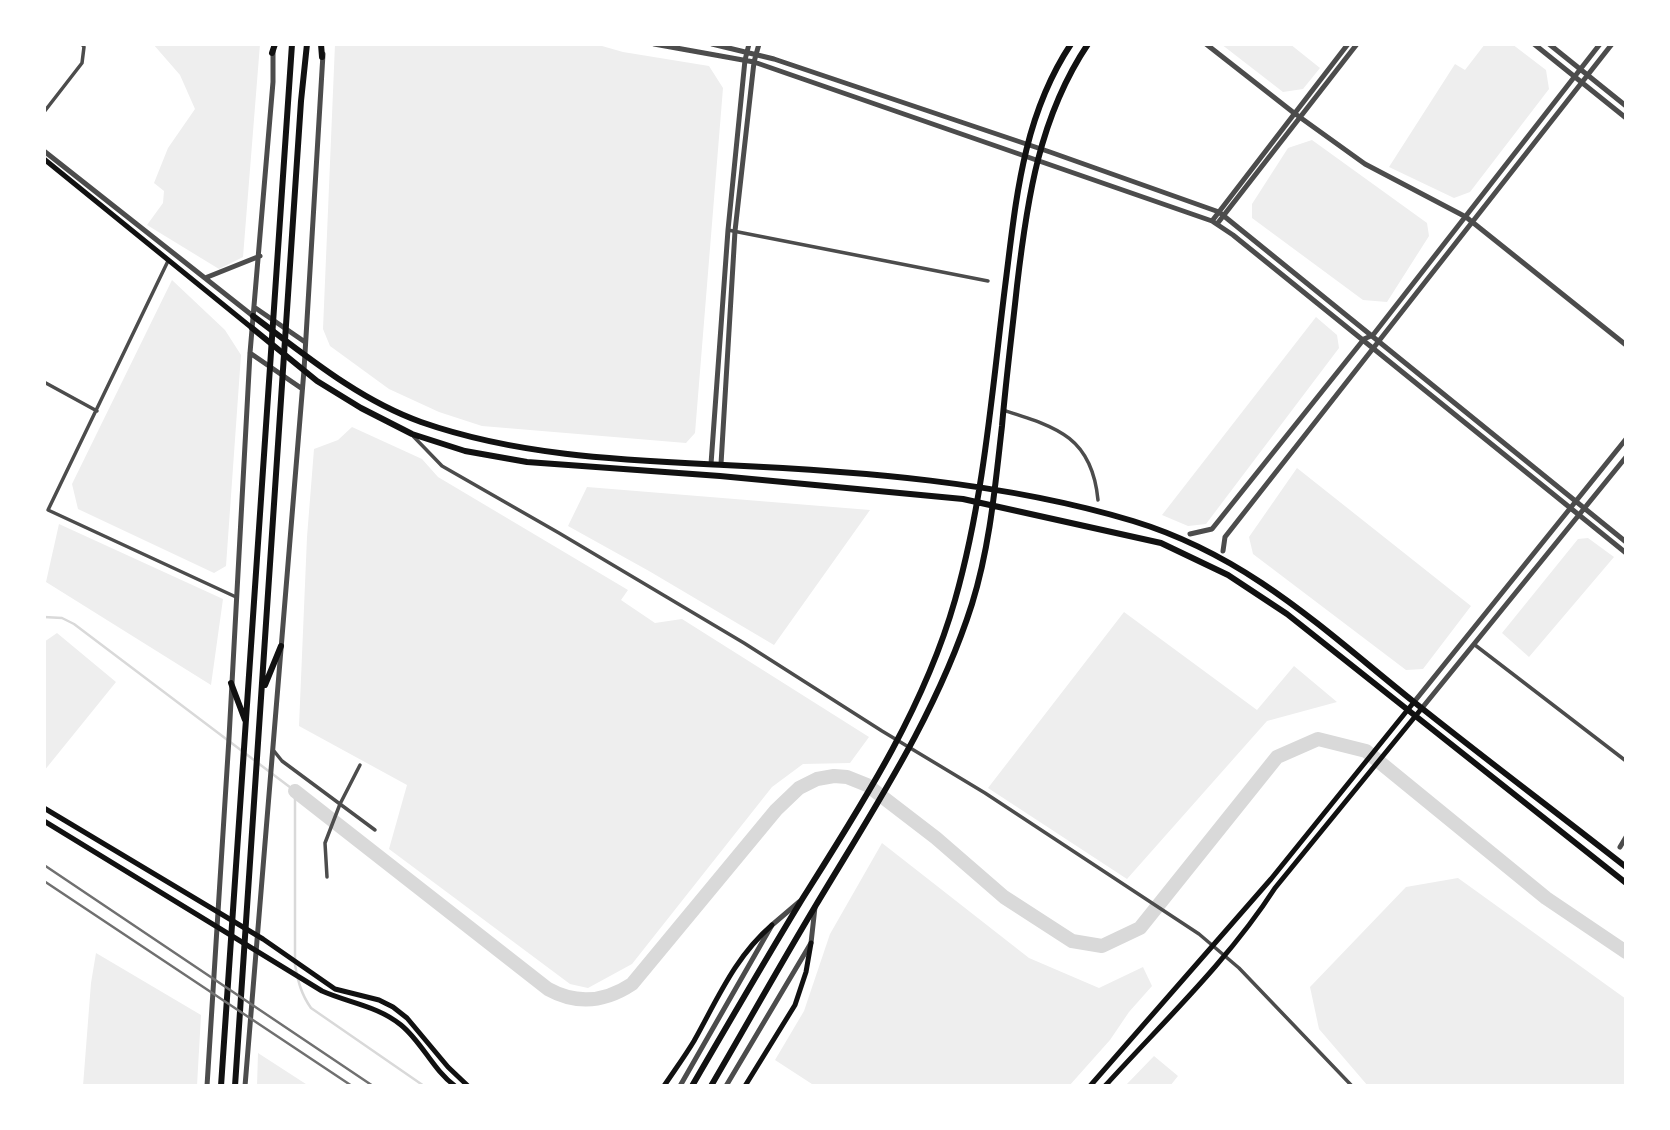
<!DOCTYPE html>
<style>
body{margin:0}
#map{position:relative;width:1670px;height:1130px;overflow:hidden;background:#fff;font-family:Literata,serif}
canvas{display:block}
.frame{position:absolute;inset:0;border:46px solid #fff;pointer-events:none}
</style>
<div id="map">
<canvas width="1670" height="1130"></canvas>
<div class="frame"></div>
</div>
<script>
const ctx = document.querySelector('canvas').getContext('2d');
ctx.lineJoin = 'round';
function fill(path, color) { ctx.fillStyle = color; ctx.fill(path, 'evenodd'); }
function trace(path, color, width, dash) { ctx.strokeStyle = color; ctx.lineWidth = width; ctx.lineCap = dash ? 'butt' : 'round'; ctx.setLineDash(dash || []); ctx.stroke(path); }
fill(new Path2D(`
 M153,44H260L243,257L219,269L147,225L163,203L164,191L154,183L168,148L195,109L180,75Z
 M335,44H595L623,52L709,66L723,88L695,433L686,443L482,426L439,412L389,389L330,346L323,329Z
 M1221,44H1290L1320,68L1303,89L1283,92Z
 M1485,44H1512L1546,70L1549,89L1470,192L1454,198L1389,167L1455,64L1465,70Z
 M1312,140L1427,223L1429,236L1387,302L1363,300L1252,218V204L1288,148Z
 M172,280L225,330L241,355L226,566L214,573L78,509L72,484Z
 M1316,317L1337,335L1339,348L1206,524L1188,526L1162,515Z
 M352,427L422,459L438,477L628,590L621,600L655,623L682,619L869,737L850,763L803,764L772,787L632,964L588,988L570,984L389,849L407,785L299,726L307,537L314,449L338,440Z
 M1297,468L1471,606L1423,669L1406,670L1253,554L1249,537Z
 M587,487L870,510L774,645L649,571L568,526Z
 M59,524L223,599L211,685L46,582Z
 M1588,538L1614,557L1529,657L1502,633L1578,539Z
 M1124,612L1257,710L1294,666L1337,702L1267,721L1127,879L988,788Z
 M57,633L116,682L44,771V642Z
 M882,843L1029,958L1099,988L1143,967L1152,986L1129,1012L1110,1040L1069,1086H815L775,1060L804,1011L830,934Z
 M1458,878L1626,999V1086H1368L1319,1029L1310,987L1406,887Z
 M96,953L201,1015L197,1086H83L91,983Z
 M258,1053L309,1086H257Z
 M1154,1056L1178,1076L1170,1086H1125Z`), '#eee');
trace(new Path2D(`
 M44,617L62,618L74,624L295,791V965C298,981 301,994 311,1008L424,1086`), '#d9d9d9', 2.5);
trace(new Path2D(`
 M295,791L548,989C577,1005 605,1002 632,984L776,810L799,788L817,779L834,776L847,777L867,785L936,838L1004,897L1072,941L1102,946L1140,928L1277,757L1318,739L1366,751L1546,898L1626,952`), '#d9d9d9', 14);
trace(new Path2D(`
 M44,112L82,63L84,47L82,44
 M728,230L988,281
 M168,261L48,510L236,597
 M44,382L97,411
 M1003,410C1057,427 1092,437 1098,500
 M413,436L442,466L559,533L744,643L882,731L985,793L1199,934L1239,968L1352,1086
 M1475,645L1626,761
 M274,751L282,761L375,830
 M327,877L325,843L340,804L360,765`), '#4c4c4c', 3.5);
trace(new Path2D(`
 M654,44L754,62L1212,221L1233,235L1626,553
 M712,44L774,59L1050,152L1219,212L1626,542
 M1206,44L1294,113L1365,164L1466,217L1626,345
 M1534,44L1626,118
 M1549,44L1626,106
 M44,151L253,316
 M1212,221L1348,44
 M1217,224L1357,44
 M205,278L260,256
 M254,307L305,342
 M250,353L301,388
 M711,464L728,230L745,60L749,44
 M721,464L735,231L754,62L759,44
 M1190,534L1212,529L1364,339L1373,335L1600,44
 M1223,551L1225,537L1612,44
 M1414,702L1626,439
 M1422,708L1626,457
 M1620,847L1626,837
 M207,1086L229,738L250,353L273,82V50
 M245,1086L304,370L323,54
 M680,1086L772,925L799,902
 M726,1086L811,943L815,907`), '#4c4c4c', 5);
trace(new Path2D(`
 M44,159L252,328
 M44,808L263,939L335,989L379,1000L393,1007L407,1018L448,1067L468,1086
 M44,821L322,991C349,1003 378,1006 401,1025C422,1042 433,1070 455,1086
 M664,1086C674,1071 685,1056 694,1041C718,998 735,957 772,925
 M745,1086L795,1005L806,972L811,943
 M1090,1086L1271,879L1414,702
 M1105,1086C1163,1022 1228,961 1275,888L1422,708`), '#111', 5);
trace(new Path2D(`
 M253,316C305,355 359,400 421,422C518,456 622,460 724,465C858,471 1004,482 1133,521C1248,556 1323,629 1414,702C1484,758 1556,812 1626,867
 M252,328L317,381L361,408L412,434L465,451L527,462L720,476L963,499L1161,543L1228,575L1287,614L1626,883
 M692,1086C728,1024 764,962 801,901C861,806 924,709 955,600C984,498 992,391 1005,287C1016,201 1022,118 1071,44
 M711,1086C746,1026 780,965 816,905C874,808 937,714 972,604C990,546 995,487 1002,426C1006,379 1012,333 1017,286C1027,200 1039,117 1088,44`), '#111', 6);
trace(new Path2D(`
 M321,44L322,57
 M272,53L275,44
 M231,683L245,720
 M265,685L281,646
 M221,1086L292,44
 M235,1086L301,101L307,44`), '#111', 6);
trace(new Path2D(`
 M44,865L373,1086
 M44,881L352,1086`), '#707070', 2.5);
</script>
